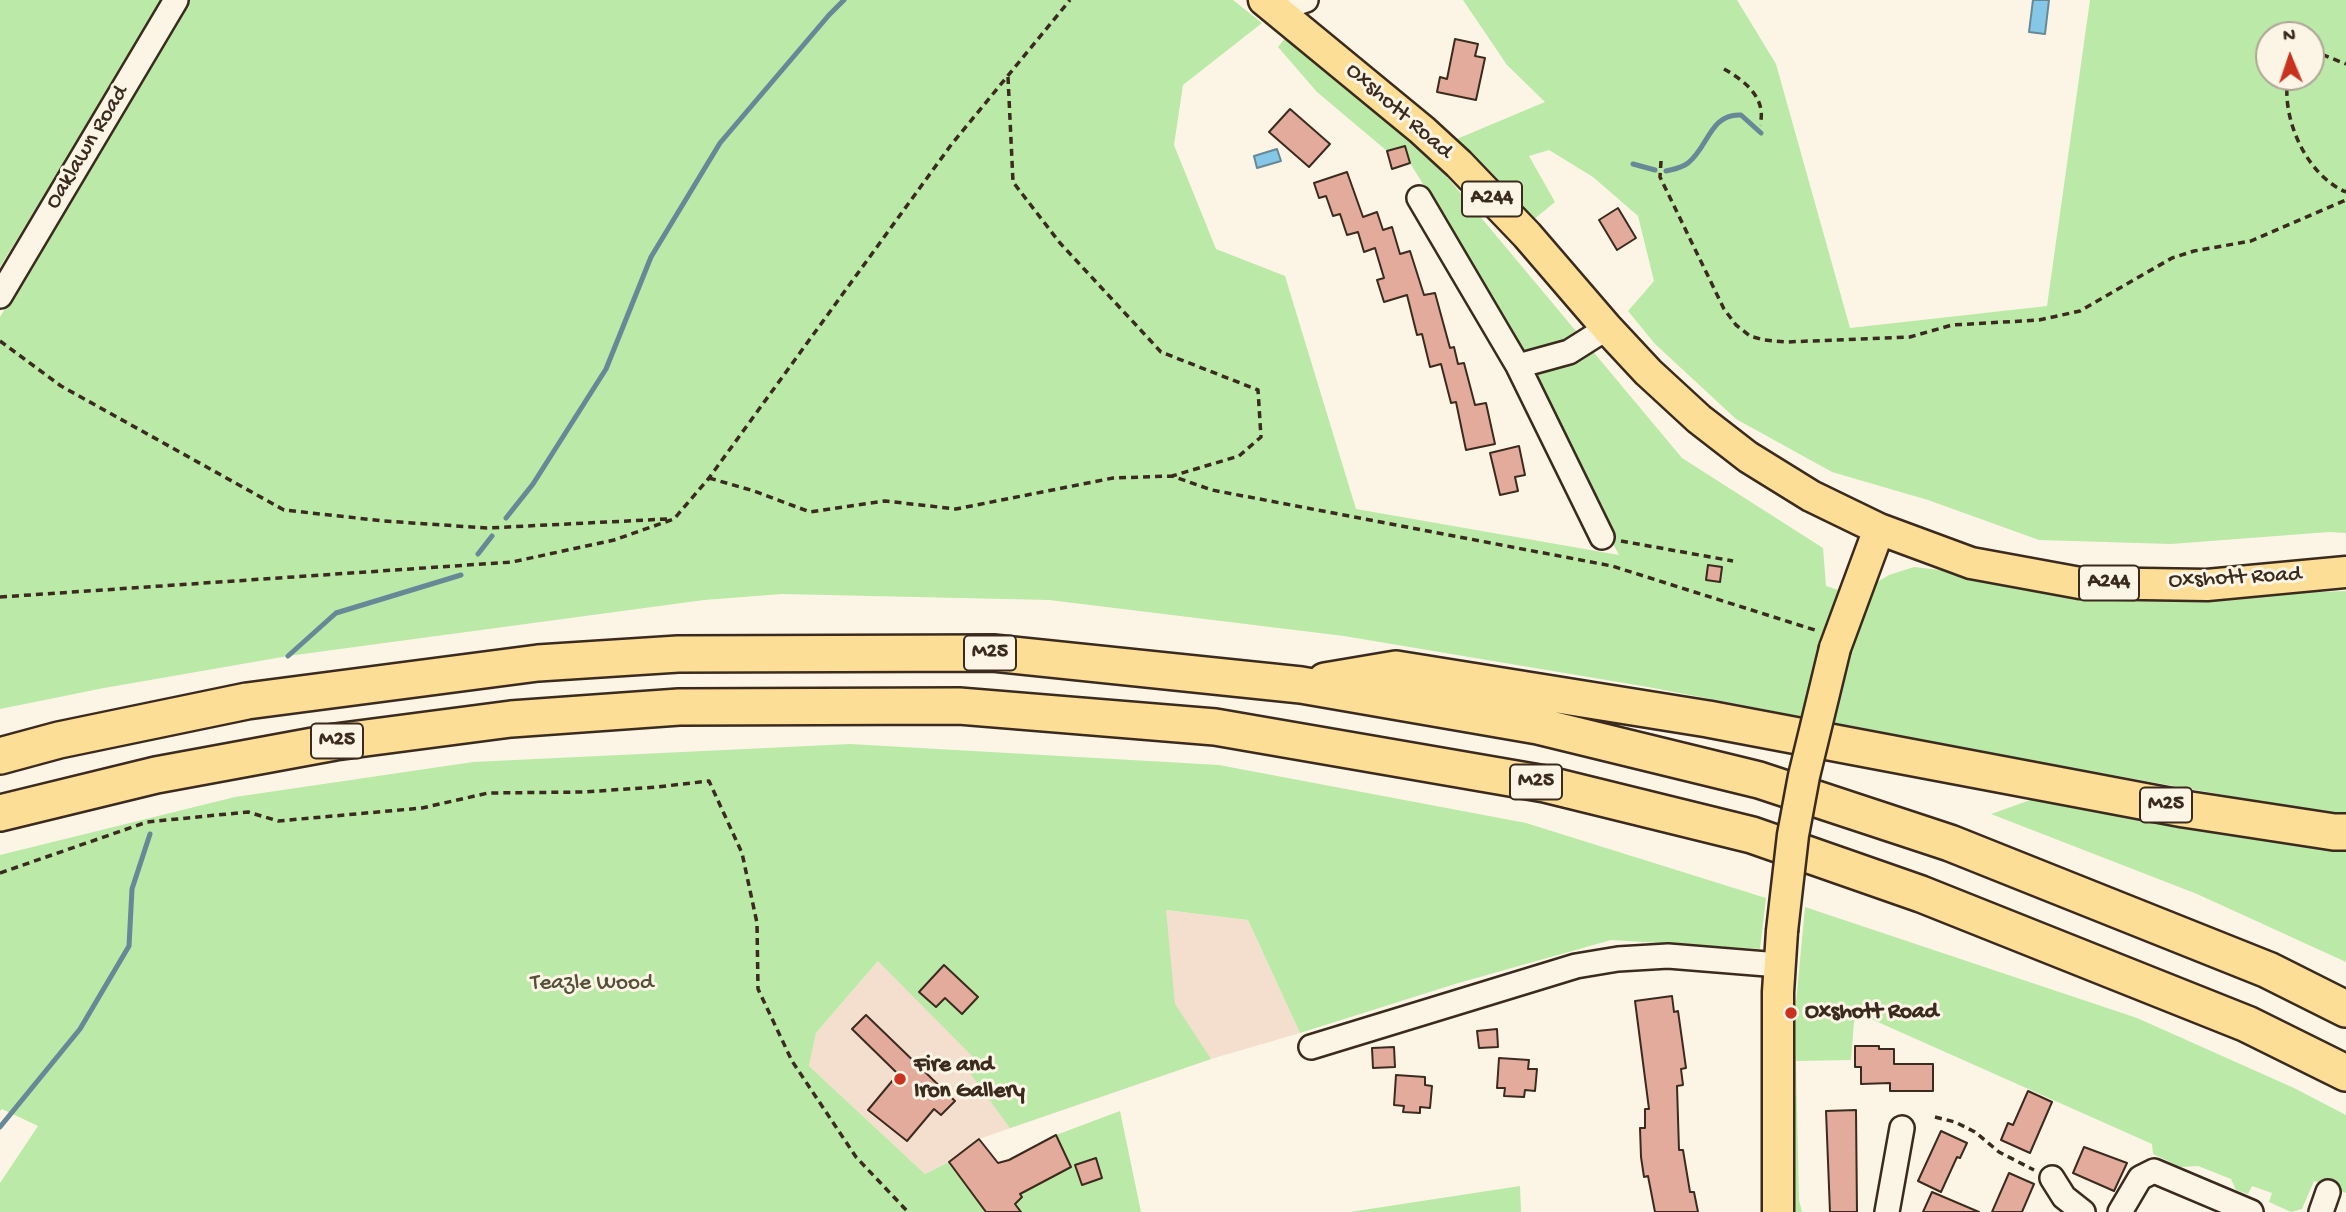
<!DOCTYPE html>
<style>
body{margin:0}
#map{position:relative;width:2346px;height:1212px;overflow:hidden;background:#fcf5e5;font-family:"Gochi Hand",sans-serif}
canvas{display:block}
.north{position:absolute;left:2255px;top:21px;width:70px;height:70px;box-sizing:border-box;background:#fcf5e5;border:2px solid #afa495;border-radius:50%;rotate:358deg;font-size:19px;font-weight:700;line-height:28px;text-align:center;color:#3b2a1e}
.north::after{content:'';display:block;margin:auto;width:24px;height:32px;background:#c8321e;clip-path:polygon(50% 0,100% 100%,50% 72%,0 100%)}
</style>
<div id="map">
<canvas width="2346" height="1212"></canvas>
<div class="north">N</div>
</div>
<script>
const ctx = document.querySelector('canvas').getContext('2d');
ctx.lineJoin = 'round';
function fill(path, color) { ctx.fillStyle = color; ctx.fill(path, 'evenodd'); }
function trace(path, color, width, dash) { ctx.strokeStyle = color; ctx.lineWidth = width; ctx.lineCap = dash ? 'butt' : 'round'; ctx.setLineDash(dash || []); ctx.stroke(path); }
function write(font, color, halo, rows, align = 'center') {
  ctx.font = font + ' "Gochi Hand",sans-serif'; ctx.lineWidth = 6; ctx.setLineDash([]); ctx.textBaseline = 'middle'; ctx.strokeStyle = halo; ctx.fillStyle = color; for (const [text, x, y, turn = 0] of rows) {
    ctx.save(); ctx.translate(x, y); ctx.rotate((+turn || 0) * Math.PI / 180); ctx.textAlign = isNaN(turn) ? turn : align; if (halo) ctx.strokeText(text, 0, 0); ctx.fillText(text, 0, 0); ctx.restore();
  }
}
fill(new Path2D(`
 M1084,900L1248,920L1300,1033L1211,1059L979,1139L949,1162L925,1174L809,1066L816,1033L878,961Z`), '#f4dfcf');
fill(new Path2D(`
 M0,0H1233L1262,23L1183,85L1174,145L1216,249L1285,276L1356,509L1619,555L1431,197L1410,163L1405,146L1387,151L1317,92L1278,47L1286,37L1420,151L1448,178L1682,458L1823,548L1826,586L1863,598L1874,584L1889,575L1914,567L1949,571L2020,586L2198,597L2346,591V813L2320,812L2039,762L1648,687L1344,636L1049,600L782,594L704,600L288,656L104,688L0,709V317L153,63L133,50L0,267Z
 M1463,0H1737L1776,64L1850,328L2047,306L2090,0H2346V533L2329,532L2171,544L2039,540L1928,500L1832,472L1736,419L1655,344L1628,311L1654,281L1638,216L1593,177L1549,150L1529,156L1555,202L1533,220L1452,141L1545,102L1507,65ZM2269,35H2311V77H2269Z
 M850,744L1219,765L1526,823L1766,898L1760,949L1611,940L1455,984L1300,1033L1248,920L1166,910L1175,1004L1211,1059L1010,1128L964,1065L972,1056L878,961L816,1033L809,1066L925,1174L949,1162L986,1212H0V1183L38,1126L2,1109L0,1111V855L235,797L473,762Z
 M2036,798L2346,845V962L2197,894L1991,814Z
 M1805,907L2137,1018L2294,1088L2346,1115V1193L2314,1181L2302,1209L2291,1212L2269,1202L2272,1193L2252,1186L2248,1194L2236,1190L2231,1179L2198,1166L2181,1167L2153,1154L2152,1144L1862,1015L1854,1022L1851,1060L1796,1061L1799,1200L1802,1212H1791V1056Z
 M1120,1111L1141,1212H1021L1015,1204L1022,1197L1012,1183L1024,1192L1071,1167L1056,1135Z
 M1520,1186L1521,1212H1350Z`), '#bae9a8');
const water = new Path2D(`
 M2033,0H2049L2045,34L2029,32Z
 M1277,149L1281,161L1257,168L1254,156Z`);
fill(water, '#85c7e6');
trace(water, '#678896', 2);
trace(new Path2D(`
 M1633,164L1655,170
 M1666,171C1674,169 1682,168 1688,163C1708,148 1710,113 1741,115L1761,133
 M506,518L533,484L606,369L651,257L720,143L829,15L844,0
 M478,554L492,536
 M288,656L336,613L461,575
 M0,1127L80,1029L129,946L132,889L150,834`), '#678896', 5);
const building = new Path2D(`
 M1455,39L1478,44L1475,56L1485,58L1476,100L1437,92L1440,77L1447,79Z
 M1290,109L1330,144L1309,167L1269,132Z
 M1405,146L1410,163L1392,169L1387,151Z
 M1347,172L1363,217L1377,212L1383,230L1392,227L1400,254L1410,251L1424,295L1435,293L1450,348L1454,347L1458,364L1464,363L1475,405L1486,403L1495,444L1466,450L1456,402L1451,403L1441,364L1430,367L1422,334L1417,335L1407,295L1384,302L1377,280L1384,278L1375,248L1364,252L1358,232L1347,235L1340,214L1333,216L1326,196L1319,198L1314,183Z
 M1618,208L1636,238L1617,250L1599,220Z
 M1519,446L1525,475L1515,477L1518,491L1500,495L1490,453Z
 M1708,565L1722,567L1720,582L1706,580Z
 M944,965L978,997L962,1014L945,998L936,1007L919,992Z
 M1672,996L1674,1012L1678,1011L1686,1068L1681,1069L1683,1085L1677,1086L1679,1150H1683L1690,1192H1694L1698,1212H1655L1648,1176L1644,1177L1641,1157L1640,1128H1645V1109H1649L1635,1001Z
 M866,1015L955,1101L941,1115L934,1109L907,1141L868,1110L898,1074L852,1029Z
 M1497,1029L1498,1047L1479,1048L1477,1031Z
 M1855,1046H1879V1049H1894V1064H1933V1091H1890V1083L1861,1084V1067H1855Z
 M1394,1047L1395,1067L1373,1068L1372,1048Z
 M1499,1058L1529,1060L1528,1069H1537L1535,1091L1525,1090L1524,1097L1504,1096L1505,1088H1497Z
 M1396,1075L1425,1077V1085L1432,1086L1430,1108L1420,1107V1113L1403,1112L1404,1106L1394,1105Z
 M2028,1091L2052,1102L2030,1153L2001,1140L2008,1123L2013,1125Z
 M1856,1110L1857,1212H1830L1826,1111Z
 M1941,1131L1967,1143L1960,1158L1957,1157L1941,1192L1918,1181Z
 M1056,1135L1071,1167L1020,1194L1022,1197L1015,1204L1021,1212H986L949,1162L979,1139L998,1163L1009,1160Z
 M2084,1147L2127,1163L2114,1191L2073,1173Z
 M1096,1158L1102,1178L1082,1185L1075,1165Z
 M2009,1173L2034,1184L2022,1212H1992Z
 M1932,1192L1979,1212H1923Z`);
fill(building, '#e3ab9b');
trace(building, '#3b2a1e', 2);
const minor = new Path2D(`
 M1276,10L1306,0
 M1419,198L1518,366L1602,537
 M0,296L176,0
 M1518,366L1569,352L1607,328
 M1311,1047L1576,966L1618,959L1668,956L1779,965
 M2052,1178L2064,1197L2083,1212
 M1887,1212L1902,1128
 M2120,1212L2140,1178L2154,1171L2251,1212
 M2321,1212L2328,1192`);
const major = new Path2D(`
 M1264,0L1422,130L1459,164L1527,235L1607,328L1648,372L1699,419L1748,457L1811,496L1879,529L1971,563L2080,583L2207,585L2346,572
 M1835,648L1879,529
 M1778,1212V992L1782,931`);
const highway = new Path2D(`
 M1325,681L1396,669L1708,719L2184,809L2334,832H2346
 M0,756L59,740L247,701L538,663L678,654L993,653L1301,685L1538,726L1759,780L1950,843L2268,970L2346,1009
 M0,813L156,775L335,742L511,719L679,707L959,706L1215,727L1545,784L1752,835L1921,894L2247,1024L2346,1073`);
trace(minor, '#3b2a1e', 28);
trace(major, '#3b2a1e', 35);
trace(highway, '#3b2a1e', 40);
trace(new Path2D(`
 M2311,50L2346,64
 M1724,69C1745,81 1767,98 1760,125
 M1008,77L1013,182L1060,243L1161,352L1258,390L1261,437L1239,456L1172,476
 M2288,77C2281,118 2306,175 2346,192
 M1661,161L1660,177L1724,309L1736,325L1750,336L1764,340L1786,342L1910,337L1952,325L2039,320L2080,311L2172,258L2194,251L2251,241L2346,200
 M0,341L61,386L284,510L384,521L487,528L667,519
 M709,478L754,491L810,512L885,501L956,509L1113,478L1172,476L1212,490L1612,566L1818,631
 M1621,541L1733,561
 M0,597L512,562L614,540L674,519L709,478L951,145L1070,0
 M0,873L147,822L248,812L278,821L422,808L488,793L583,792L657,787L709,781L742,853L757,923L758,989L792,1061L856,1157L908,1212
 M1935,1117L1955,1122L1975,1132L1999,1152L2034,1170`), '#3b2a1e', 3.5, [7, 5]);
trace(minor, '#fcf5e5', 23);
trace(major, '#fdde96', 30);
trace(highway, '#fdde96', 35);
const majorBridge = new Path2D(`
 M1782,931L1793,835L1804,776L1835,648`);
trace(majorBridge, '#3b2a1e', 35, []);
trace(majorBridge, '#fdde96', 30);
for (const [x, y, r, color] of [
 [1791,1013,7,"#c8321e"],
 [900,1079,7,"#c8321e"]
]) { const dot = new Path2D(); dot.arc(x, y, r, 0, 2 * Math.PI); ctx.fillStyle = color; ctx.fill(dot); trace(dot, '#fcf5e5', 2.5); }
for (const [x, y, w] of [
 [1492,199,60],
 [2109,583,60],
 [990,653,52],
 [337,741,52],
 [1536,782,52],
 [2166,805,52]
]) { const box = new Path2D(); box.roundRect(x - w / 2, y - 17.5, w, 35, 5); ctx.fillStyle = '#fcf5e5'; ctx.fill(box); trace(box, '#3b2a1e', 2); }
write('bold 21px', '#3b2a1e', null, [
 ["A244",1492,199],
 ["A244",2109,583],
 ["M25",990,653],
 ["M25",337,741],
 ["M25",1536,782],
 ["M25",2166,805]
]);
write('23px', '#3b2a1e', '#fcf5e5', [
 ["Oxshott Road",1398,112,41],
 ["Oaklawn Road",88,148,-59],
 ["Oxshott Road",2235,579,-3]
]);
write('23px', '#54503a', '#fcf5e5', [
 ["Teazle Wood",592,984]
]);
write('bold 23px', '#3b2a1e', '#fcf5e5', [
 ["Oxshott Road",1805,1013],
 ["Fire and",914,1066],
 ["Iron Gallery",914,1092]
], 'left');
</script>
